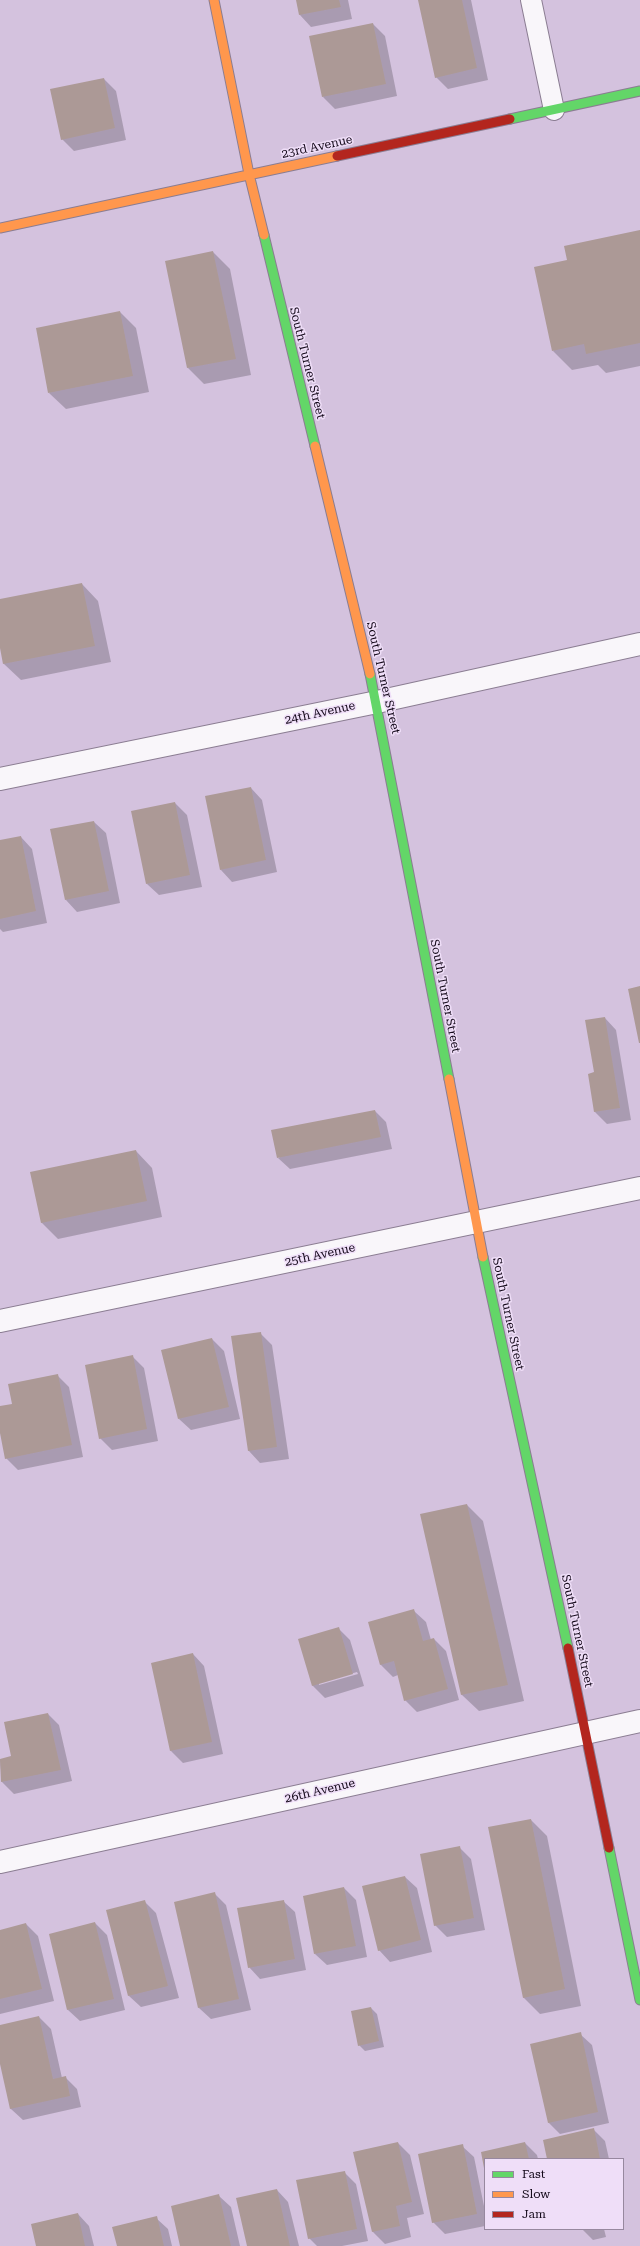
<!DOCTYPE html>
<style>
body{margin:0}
#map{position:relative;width:640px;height:2246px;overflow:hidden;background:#d4c2de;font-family:"Roboto Serif",serif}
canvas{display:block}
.legend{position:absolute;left:484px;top:2158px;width:140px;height:72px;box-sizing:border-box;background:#efdef8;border:1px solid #97889f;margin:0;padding:5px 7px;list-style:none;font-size:12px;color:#130819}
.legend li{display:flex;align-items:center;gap:8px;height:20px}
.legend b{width:20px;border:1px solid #97889f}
</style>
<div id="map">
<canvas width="640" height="2246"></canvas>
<ul class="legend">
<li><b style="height:5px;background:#63d668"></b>Fast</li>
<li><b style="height:5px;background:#ff974d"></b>Slow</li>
<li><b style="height:5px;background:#b3261e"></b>Jam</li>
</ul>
</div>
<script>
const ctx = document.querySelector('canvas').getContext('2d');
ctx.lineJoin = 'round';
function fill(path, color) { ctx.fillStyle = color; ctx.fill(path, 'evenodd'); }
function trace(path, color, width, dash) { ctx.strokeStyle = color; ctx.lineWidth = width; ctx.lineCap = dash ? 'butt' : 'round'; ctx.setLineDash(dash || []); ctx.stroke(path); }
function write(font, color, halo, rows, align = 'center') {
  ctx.font = font + ' "Roboto Serif",serif'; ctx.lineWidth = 3; ctx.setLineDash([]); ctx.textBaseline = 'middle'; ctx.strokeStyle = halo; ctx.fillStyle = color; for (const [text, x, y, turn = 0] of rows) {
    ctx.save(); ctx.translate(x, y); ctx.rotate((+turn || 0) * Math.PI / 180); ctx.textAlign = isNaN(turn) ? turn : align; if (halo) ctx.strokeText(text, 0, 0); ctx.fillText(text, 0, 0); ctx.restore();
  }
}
fill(new Path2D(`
 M297,0H348L352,19L311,27L300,15Z
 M420,0H471L488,80L448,89L436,77Z
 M373,24L385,36L397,96L335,109L323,97Z
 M104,79L116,91L126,140L74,151L62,139Z
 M640,231V366L606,373L598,365L572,370L553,351Z
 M213,252L230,269L251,375L204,384L188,368Z
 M120,312L136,328L149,392L66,409L49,393Z
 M82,584L98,601L111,662L21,680L4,664L0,643V601Z
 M251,788L262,800L277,872L232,882L221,870Z
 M175,803L187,815L202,887L159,895L147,884Z
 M94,822L106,833L120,903L77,912L66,900Z
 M21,837L32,849L47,923L3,932L0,929V841Z
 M605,1018L616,1030L631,1120L607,1124L595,1112Z
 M375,1111L386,1122L392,1149L290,1169L278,1158Z
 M136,1151L152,1168L162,1217L58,1239L41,1222Z
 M260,1333L272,1345L289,1459L260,1463L249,1451Z
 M212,1339L224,1351L240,1419L191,1430L179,1419Z
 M132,1356L144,1368L158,1441L112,1450L100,1438Z
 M57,1375L69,1387L83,1457L18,1470L6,1458L0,1428V1407L13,1405Z
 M467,1505L483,1521L524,1701L479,1711L462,1695Z
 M414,1611L426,1622L431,1640L434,1639L446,1651L459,1700L417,1712L405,1700L398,1675L393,1677L381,1665L370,1623Z
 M338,1628L350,1640L364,1686L325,1698L313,1686L299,1640ZM357,1672L358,1674L319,1685V1683Z
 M193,1654L204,1666L223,1754L183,1763L171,1751Z
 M48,1714L59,1725L72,1781L14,1794L2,1782L0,1760L12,1757Z
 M531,1820L547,1836L581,2006L540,2014L523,1997Z
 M459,1847L471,1859L485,1930L447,1937L435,1925Z
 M405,1877L417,1888L432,1952L390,1962L379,1950Z
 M344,1888L356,1900L367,1957L327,1965L315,1954Z
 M214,1893L226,1905L251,2010L211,2019L199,2008Z
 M144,1901L156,1913L179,1998L141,2007L129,1996Z
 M283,1901L295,1912L306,1970L260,1979L249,1967Z
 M95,1923L107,1935L125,2010L80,2021L68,2010Z
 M26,1924L38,1936L54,2001L0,2014V1931Z
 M371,2008L377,2014L384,2047L365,2051L359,2045Z
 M39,2017L51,2029L62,2078L65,2077L77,2089L81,2107L23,2120L11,2109L0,2060V2026Z
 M580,2034L592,2045L609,2123L560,2134L548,2122Z
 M593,2129L605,2141L609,2159H548Z
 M398,2143L410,2155L424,2214L407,2218L411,2237L385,2244L373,2232L355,2153Z
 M525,2143L537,2155L538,2159H485V2166L482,2153Z
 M462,2146L474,2157L485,2211V2226L445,2234L433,2222Z
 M344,2172L356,2184L368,2241L342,2246H317L309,2238Z
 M277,2190L288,2202L299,2246H248Z
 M219,2196L231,2207L240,2246H181Z
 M78,2214L89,2226L94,2246H37Z
 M156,2218L168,2229L172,2246H118Z
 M582,2229H604L606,2237L593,2240Z`), '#0003');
fill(new Path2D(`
 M296,0H339L341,7L299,15Z
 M418,0H462L477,68L435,78Z
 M373,23L386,84L322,97L309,36Z
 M104,78L115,128L61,140L50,89Z
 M640,230V343L586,354L584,344L552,351L534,267L567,260L564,246Z
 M213,251L236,359L187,368L165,261Z
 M120,311L133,376L48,393L36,328Z
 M82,583L95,646L3,664L0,648V599Z
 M251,787L266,860L220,870L205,796Z
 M175,802L190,875L146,884L131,811Z
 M94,821L109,891L65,900L50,829Z
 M21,836L36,911L0,919V840Z
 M640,986V1043H639L628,989Z
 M605,1017L620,1108L594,1112L588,1074L594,1072L585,1020Z
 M375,1110L381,1137L277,1158L271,1130Z
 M136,1150L147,1201L41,1223L30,1172Z
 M261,1332L277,1447L248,1451L231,1336Z
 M212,1338L229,1407L178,1419L161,1350Z
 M133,1355L147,1429L99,1439L85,1365Z
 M58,1374L72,1445L5,1459L0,1433V1406L12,1404L8,1384Z
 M467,1504L508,1685L461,1695L420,1514Z
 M414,1609L423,1641L434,1638L448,1689L404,1701L394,1661L380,1665L368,1622Z
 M339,1627L353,1674L312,1686L298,1639Z
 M193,1653L212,1742L170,1751L151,1663Z
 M48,1713L61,1770L1,1782L0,1759L11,1756L4,1722Z
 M531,1819L565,1989L523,1998L488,1827Z
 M460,1846L474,1918L434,1926L420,1854Z
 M405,1876L421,1940L378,1951L362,1886Z
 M344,1887L356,1946L314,1954L303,1896Z
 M215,1892L239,1999L198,2008L174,1902Z
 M145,1900L168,1986L128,1996L106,1910Z
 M284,1900L295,1959L248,1968L237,1908Z
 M95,1922L114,1999L67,2010L49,1934Z
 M26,1923L42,1989L0,1999V1930Z
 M371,2007L379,2041L358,2046L351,2011Z
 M39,2016L53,2079L66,2076L70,2096L10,2109L0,2064V2025Z
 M581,2032L598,2112L548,2123L530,2044Z
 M594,2128L600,2159H547L543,2140Z
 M398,2142L412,2202L396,2206L400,2226L372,2232L353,2152Z
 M525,2142L529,2159H485L484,2168L481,2152Z
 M463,2144L477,2214L432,2223L418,2154Z
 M345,2171L357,2229L308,2239L296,2180Z
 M277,2189L290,2246H247L236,2198Z
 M219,2194L231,2246H180L171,2206Z
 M78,2213L85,2246H36L31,2224Z
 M157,2216L164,2246H117L112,2227Z`), '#ac9996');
const lane = new Path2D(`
 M531,0L554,110`);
const street = new Path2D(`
 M0,779L377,702L640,644
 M0,1321L640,1188
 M0,1862L640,1721`);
const fast = new Path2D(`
 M510,119L640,91
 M264,235L315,446
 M370,674L449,1079
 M483,1257L568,1648
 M609,1848L640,2000`);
const slow = new Path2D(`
 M214,0L249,174L264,235
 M0,228L337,156
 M315,446L370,674
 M449,1079L483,1257`);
const jam = new Path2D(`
 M337,156L510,119
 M568,1648L609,1848`);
trace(lane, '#8b7d92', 22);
trace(street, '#8b7d92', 24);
trace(fast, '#8b7d92', 11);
trace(slow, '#8b7d92', 11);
trace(jam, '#8b7d92', 11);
trace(lane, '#f9f6fa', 20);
trace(street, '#f9f6fa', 22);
trace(fast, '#63d668', 9);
trace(slow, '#ff974d', 9);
trace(jam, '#b3261e', 9);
write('12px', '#130819', '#efdef8', [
 ["23rd Avenue",317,147,-12],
 ["South Turner Street",307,363,76],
 ["South Turner Street",383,678,77],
 ["24th Avenue",320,713,-12],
 ["South Turner Street",445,996,79],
 ["25th Avenue",320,1255,-12],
 ["South Turner Street",508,1314,78],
 ["South Turner Street",577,1631,78],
 ["26th Avenue",320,1791,-13]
]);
</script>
